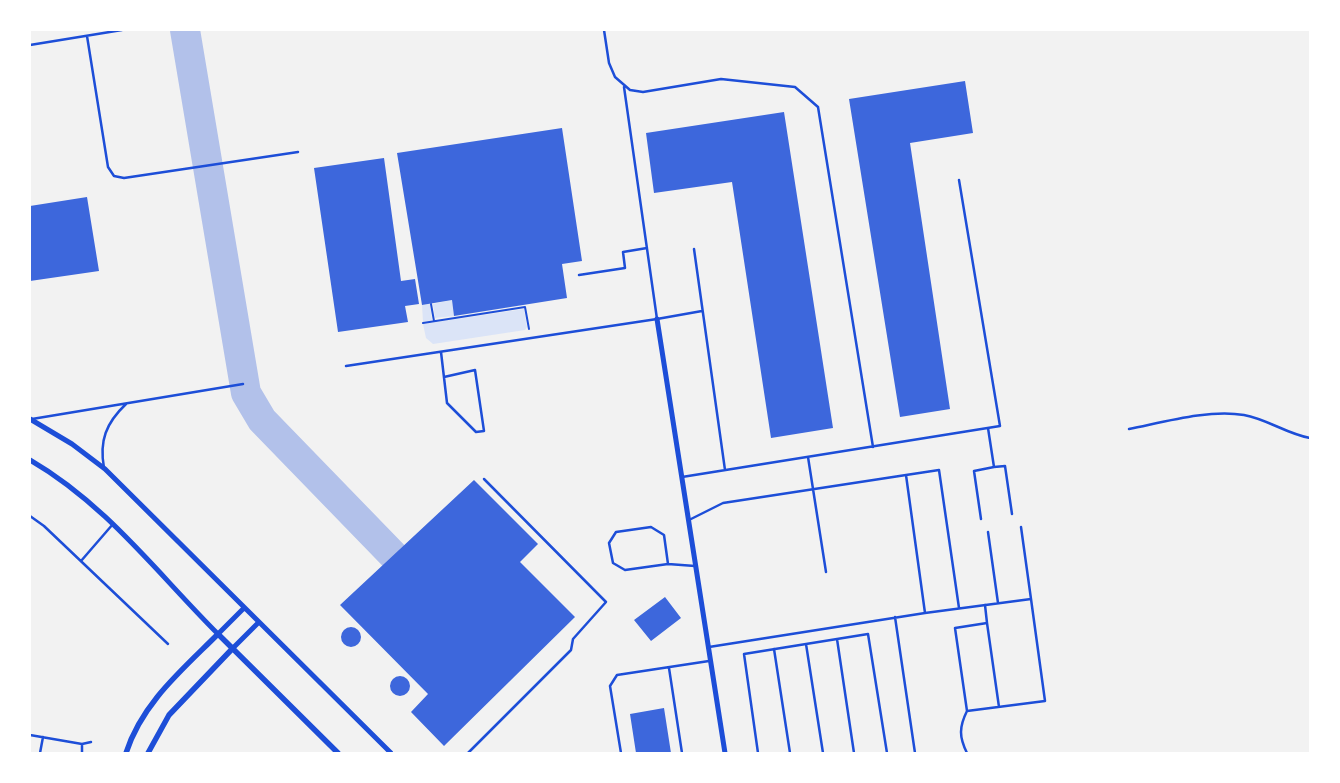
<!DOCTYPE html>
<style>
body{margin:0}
#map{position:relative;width:1340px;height:783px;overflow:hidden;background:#f2f2f2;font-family:"Sofia Sans Condensed",sans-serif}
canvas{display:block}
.frame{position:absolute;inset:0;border:31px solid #fff;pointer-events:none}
</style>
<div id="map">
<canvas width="1340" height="783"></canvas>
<div class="frame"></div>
</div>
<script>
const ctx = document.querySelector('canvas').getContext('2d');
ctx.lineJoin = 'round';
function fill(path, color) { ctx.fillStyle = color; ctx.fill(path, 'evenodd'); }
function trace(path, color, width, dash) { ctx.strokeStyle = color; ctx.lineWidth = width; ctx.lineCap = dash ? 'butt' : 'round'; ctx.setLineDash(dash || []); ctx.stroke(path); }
fill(new Path2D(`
 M452,300L454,316L435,318L433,304Z
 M430,304L432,320L423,322L422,305Z
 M524,309L527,327L525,330L433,344L426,338L423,324Z`), '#dbe4f7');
trace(new Path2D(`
 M185,30L246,393L262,420L393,555`), '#b2c1ea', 30);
fill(new Path2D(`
 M965,81L973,133L910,143L950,409L900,417L849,99Z
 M784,112L833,428L771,438L732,182L654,193L646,133Z
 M562,128L582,261L562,264L567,298L454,316L452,300L422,305L397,153Z
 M384,158L401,281L415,279L419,304L405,306L408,322L338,332L314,168Z
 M87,197L99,271L30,281V206Z
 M474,480L538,544L520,562L575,617L444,746L411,712L428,694L340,605Z
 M665,597L681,618L651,641L634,620Z
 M341 637a10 10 0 1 1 20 0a10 10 0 1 1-20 0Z
 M390 686a10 10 0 1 1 20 0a10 10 0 1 1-20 0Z
 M664,708L671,753H636L630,714Z`), '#3d67dc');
trace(new Path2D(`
 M431,304L434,321
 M423,323L525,307L529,329`), '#1d4ed8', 2);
trace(new Path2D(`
 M604,30L609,63L615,77L630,90L643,92L721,79L795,87L818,107L873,447
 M87,36L108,167L114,176L124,178L298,152
 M30,45L122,30
 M694,249L725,470
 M579,275L625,268L623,252L647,248
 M657,319L702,311
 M441,352L447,403L476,432L484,431L475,370L444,377
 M346,366L657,319L624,87
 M32,419L243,384
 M1129,429C1164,422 1209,409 1244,415C1267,419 1287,434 1310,438
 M808,457L826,572
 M994,467L1005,466L1012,514
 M104,468C99,441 106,423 126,404
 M906,475L939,470L959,608
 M682,477L1000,426L959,180
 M30,516L44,526L168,644
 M981,519L974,471L994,467L988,428
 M689,520L723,503L906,475L925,613L709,647
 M988,532L998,603
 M81,561L113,524
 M668,564L664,535L651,527L616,532L609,543L613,563L625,570L668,564L695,566
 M985,605L987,623L955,628L967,711L1045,701L1031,599
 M925,613L1031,599L1021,527
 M895,617L915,753
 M987,623L999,707
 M837,639L854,753
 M806,644L823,753
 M774,649L790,753
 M669,668L682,753
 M30,735L82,744L91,742
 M40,753L43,737
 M82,753V744
 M468,753L571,650L573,639L606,602L484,479
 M621,753L610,686L617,675L709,661
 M758,753L744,654L868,634L887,753
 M967,753C959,737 959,727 967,711`), '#1d4ed8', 2.5);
trace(new Path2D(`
 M657,319L725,753
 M30,419L72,444L105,469L391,753
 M30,460C106,504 157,573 218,634L244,608
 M233,648L259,622`), '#1d4ed8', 5);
trace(new Path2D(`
 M126,753C142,703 182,670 218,634L338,753
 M148,753L169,715L233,648`), '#1d4ed8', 5.5);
</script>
